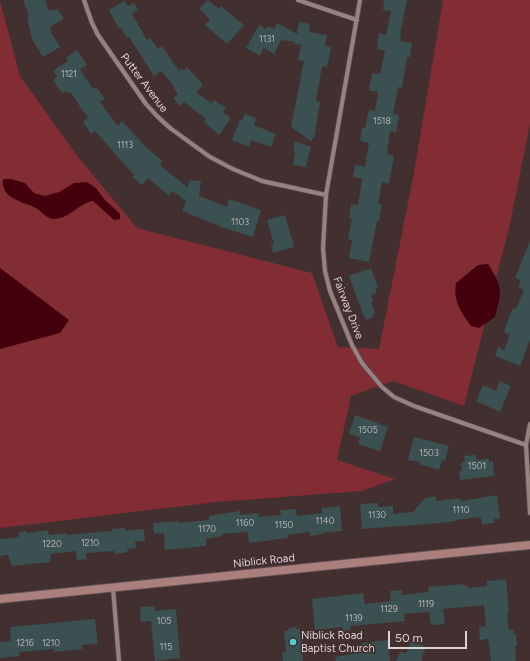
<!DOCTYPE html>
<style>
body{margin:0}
#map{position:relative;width:530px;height:661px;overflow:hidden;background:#422f2f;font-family:Figtree,sans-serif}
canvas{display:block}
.scale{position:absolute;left:388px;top:631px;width:79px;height:18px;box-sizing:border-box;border:2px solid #dfd3d3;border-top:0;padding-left:5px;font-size:12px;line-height:14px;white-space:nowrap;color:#dfd3d3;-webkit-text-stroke:3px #422f2f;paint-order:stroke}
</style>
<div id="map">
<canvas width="530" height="661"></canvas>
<div class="scale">50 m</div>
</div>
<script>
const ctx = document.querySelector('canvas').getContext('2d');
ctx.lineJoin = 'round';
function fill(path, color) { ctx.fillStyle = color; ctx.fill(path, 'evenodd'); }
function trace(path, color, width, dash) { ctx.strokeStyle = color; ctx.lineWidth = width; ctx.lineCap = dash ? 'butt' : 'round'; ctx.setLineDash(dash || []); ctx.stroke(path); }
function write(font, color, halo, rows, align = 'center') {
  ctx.font = font + ' Figtree,sans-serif'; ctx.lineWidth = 3; ctx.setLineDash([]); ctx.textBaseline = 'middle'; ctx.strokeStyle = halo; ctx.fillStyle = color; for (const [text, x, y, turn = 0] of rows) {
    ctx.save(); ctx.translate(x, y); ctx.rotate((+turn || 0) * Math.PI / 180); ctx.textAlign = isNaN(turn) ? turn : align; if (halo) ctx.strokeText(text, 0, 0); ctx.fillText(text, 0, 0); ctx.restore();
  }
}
fill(new Path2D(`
 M443,0H530V124L510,224L464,406L393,381L351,396L337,460L395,479L362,491L217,502L0,528V1L20,76L78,157L137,228L312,273L338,347L379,349L413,178Z`), '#822c34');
fill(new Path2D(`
 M3,179H11L25,183L34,193L45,196L59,192L74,183L87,182L96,188L104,199L120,214V219L114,220L93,201C79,203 69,219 54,219C47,219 42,212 36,208C25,202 0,199 3,179Z
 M488,264C503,288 502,290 495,317L479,328L471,326C461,312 453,301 456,283L478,265Z
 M0,268L69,320L60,333L0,349Z`), '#43000c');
fill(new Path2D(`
 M23,0H45L49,11L58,9L64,19L50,27L52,34L60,47L43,57L32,39L27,17L29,16Z
 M208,0L219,9L221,6L244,25L227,44L205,25L210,19L199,9Z
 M384,0H407L400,34L401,35L400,41L412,43L410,57H407L402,88L398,87L393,114L399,115L396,132L390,131L387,154L394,156L389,184L382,182L378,204L382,205L379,221H377L369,262L349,258L352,240L348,239L352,219L349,218L351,204L358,205L362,179L353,177L355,165L365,167L369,143L360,141L362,128H365L369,110L375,111L378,92L369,90L372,73L380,74L385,51L377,49L379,33L386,35L391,11L383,10Z
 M125,1L128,6L134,3L138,10L132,14L147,40L150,38L158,49L162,46L179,71L181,69L183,71L187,67L203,85L196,92L212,104L214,100L226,108L223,112L231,118L219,135L204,122L206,119L184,102L180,106L173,98L178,94L173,87L174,86L161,71L154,76L129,37L127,38L121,28L119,29L109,10Z
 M299,22L310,24L309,32L327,35L325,46L331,47L327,67L322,66L316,101L320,102L317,120L314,139L312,138V142L291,127L304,61L298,60L301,45L294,44L295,42L281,40L274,54L264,48L260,56L246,48L259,25L266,29L268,26L274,29L277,23L297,34Z
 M77,50L87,65L80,69L93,89L96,87L105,99L100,102L118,126L122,121L148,149L163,161L160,165L188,188L189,180L201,181L199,196L227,207L229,199L261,210L253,237L224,228L182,211L186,201L172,191L169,196L148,178L142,185L132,177L134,175L95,131L91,134L83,122L88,118L70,92L68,94L66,91L62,93L53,80L57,77L53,71L68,61L66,58Z
 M245,114L256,118L254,125L276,134L271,147L251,140L249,147L232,140L240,120L242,121Z
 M295,141L311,147L306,167L293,165L295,152L293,151Z
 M285,215L294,247L273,253L271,245L274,244L267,220Z
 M530,241V340L520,366L495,356L498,347L504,350L510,335L504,332L509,317L513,308L516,309L524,290L518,287L521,280L515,278Z
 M371,268L378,287L375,288L377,293L371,295L373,301L371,302L375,314H373L374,317L366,320L365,317H364L349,276Z
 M500,381L511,386L500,412L476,401L483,385L496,391Z
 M355,415L388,427L380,451L358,444L360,438L349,434Z
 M414,437L449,446L445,461L442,460L439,470L419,464L420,462L408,460Z
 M476,455V460L489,459V462L493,461L494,476L460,480L459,471H462L461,462H465L464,456Z
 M497,495L500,518L494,519V523L482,524L481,517L455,520L456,521L439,523L362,529L360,504L378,503V507L393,506V514L413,512L425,498L436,496V501L460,498L461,501Z
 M340,506L342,531L322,533L323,534L310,536V532L288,535V538L249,543L248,532L221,534L222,536L206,539V546L165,550L164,533L154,534L153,523L179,521V523L209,520V516L240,511V515L259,513V517L281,515L280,510L296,509L297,516L322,513V508Z
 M125,528V531L144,529L145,541L135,542L136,548L127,549L128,552L115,554L114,551L86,553V559L77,560L76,551L50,554L51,562L12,566L8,555L0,556V539L19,537V532L27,531V533L48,530L49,535L67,533V535L112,531V529Z
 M506,579L509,613H507L509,630L513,629L514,634H516L517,646H515L516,660L515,661H491L488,639L480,640L479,627L486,626L484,605L443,609L445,624L431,625L429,612L404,614L405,621L351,626V630L343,631L342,627L315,630L312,599L363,593L365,604L391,601L390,591L402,590V595L429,592L428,587L464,584L465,586H468L469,588L487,586V581Z
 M155,606V611L176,609L180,658L155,661L151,621L141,622L140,607Z
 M95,619L98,644L82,645V649L54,652V649L19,652L20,656L0,658V642L11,641L10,627Z
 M296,627V629H300L303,661H283L282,653L286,652L284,631H288V628Z
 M388,640L390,661H336L335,657L363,652L362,643Z
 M411,641L426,647L421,660L423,661H396L400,652L406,654Z`), '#3a5051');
const minor = new Path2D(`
 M84,0L92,23L98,35L146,104L157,116L170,128L210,157L233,169L262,181L326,195
 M298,0L357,20
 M360,0L326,195L323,248L325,271L330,291L352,345L362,363L382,387L394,397L414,406L526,445
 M530,424L526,445L530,513
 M113,588L119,661`);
const secondary = new Path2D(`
 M0,599L530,545`);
trace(minor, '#5b4c4c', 5.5);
trace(secondary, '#5b4c4c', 10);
trace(minor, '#988281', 4);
trace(secondary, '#ac7f7f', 8);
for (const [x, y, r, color] of [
 [293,642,4,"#51ccd4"]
]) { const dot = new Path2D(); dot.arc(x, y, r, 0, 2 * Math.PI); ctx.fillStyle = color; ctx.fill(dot); trace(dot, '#422f2f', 1.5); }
write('9px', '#b6b2b2', null, [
 ["1131",267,39],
 ["1121",69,74],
 ["1518",382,121],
 ["1113",125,145],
 ["1103",240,222],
 ["1505",368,430],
 ["1503",429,453],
 ["1501",477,466],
 ["1110",461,510],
 ["1130",377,515],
 ["1140",325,521],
 ["1160",245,523],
 ["1150",284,525],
 ["1170",207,529],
 ["1210",90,543],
 ["1220",52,544],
 ["1119",426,604],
 ["1129",389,609],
 ["1139",354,618],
 ["105",164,621],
 ["1216",25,643],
 ["1210",51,643],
 ["115",166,647]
]);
write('11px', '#dfd3d3', '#422f2f', [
 ["Putter Avenue",144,83,53],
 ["Fairway Drive",348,308,69],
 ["Niblick Road",264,561,-6]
]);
write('11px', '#dfd3d3', '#422f2f', [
 ["Niblick Road",301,636],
 ["Baptist Church",301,649]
], 'left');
</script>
